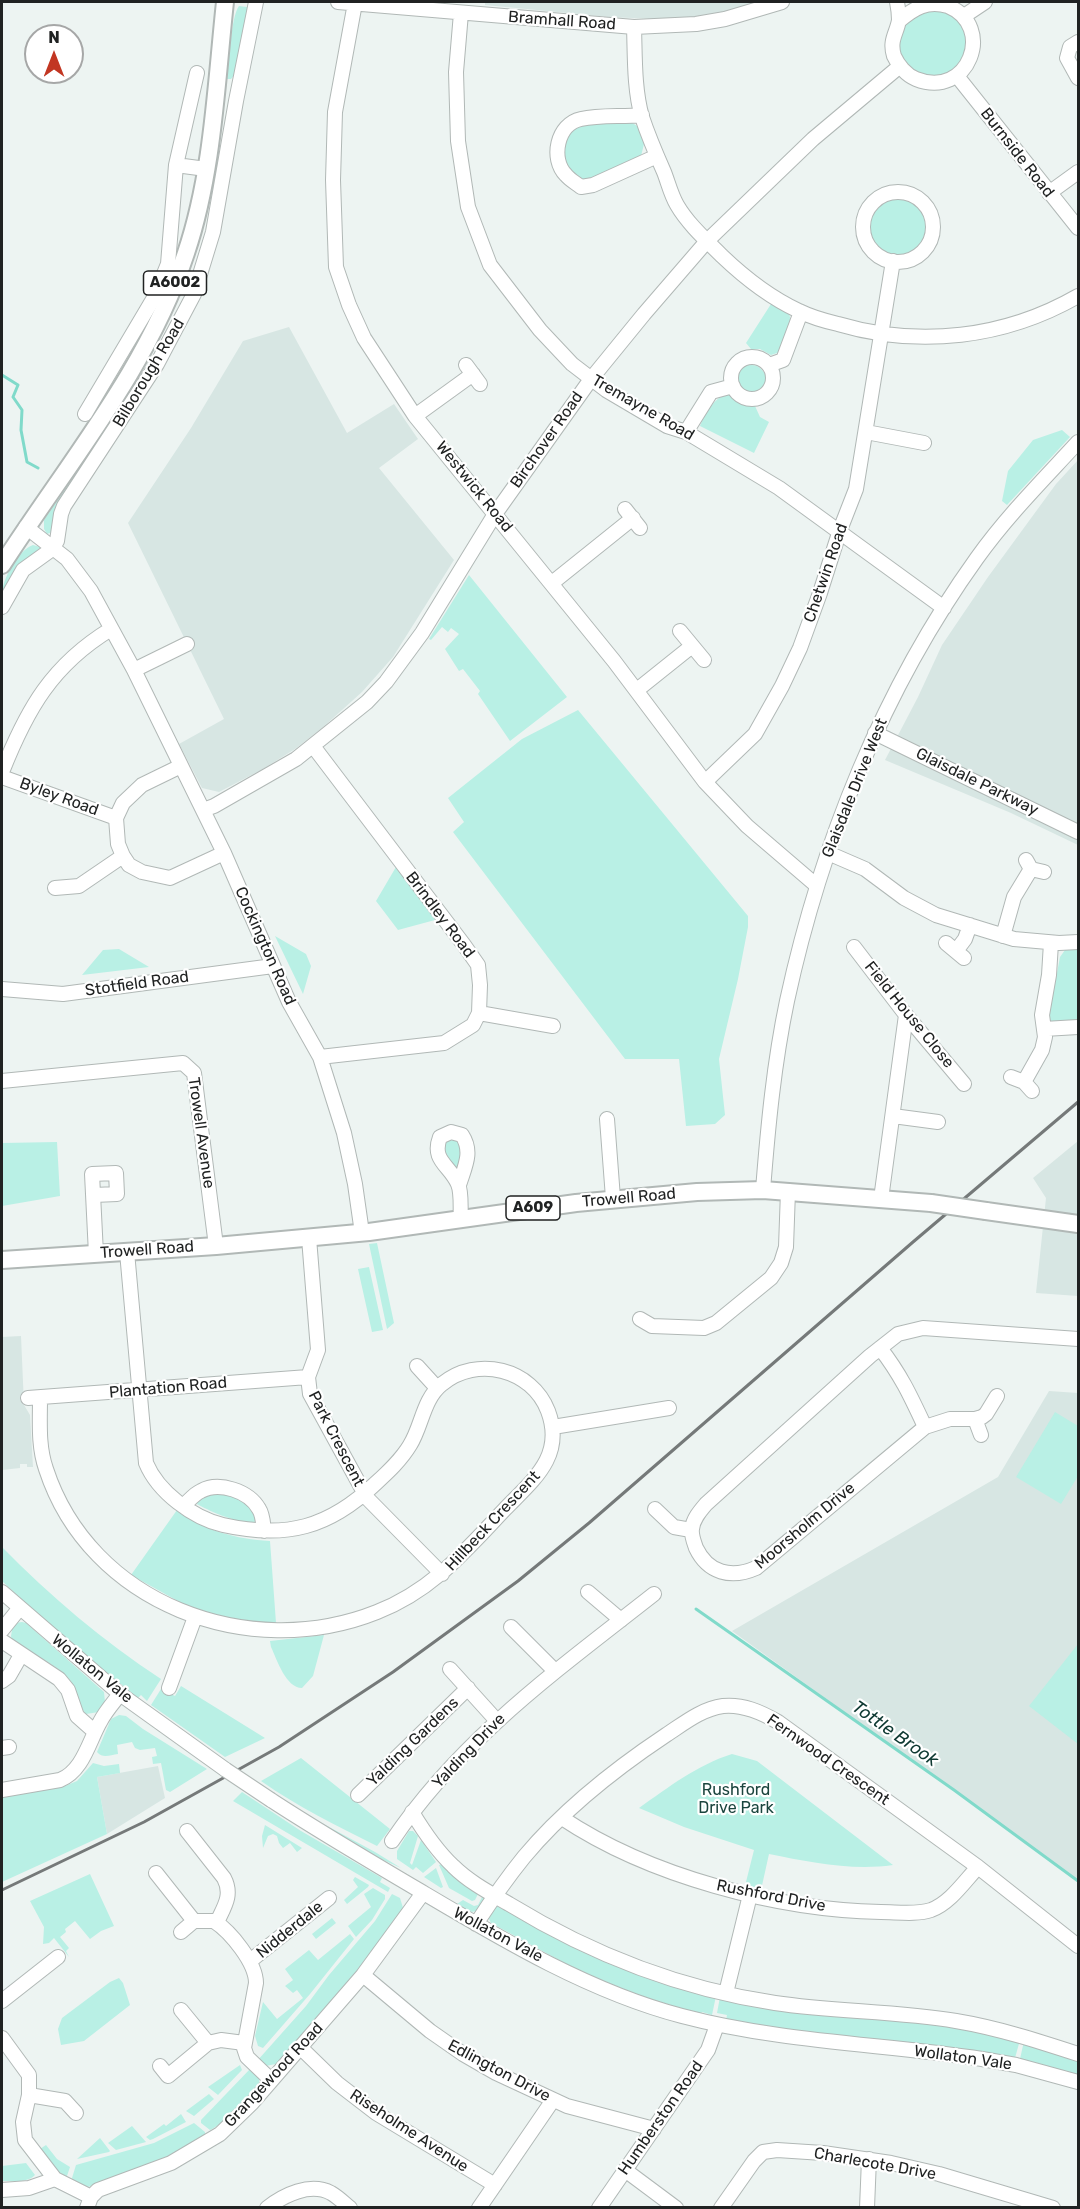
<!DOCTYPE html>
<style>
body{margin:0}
#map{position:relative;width:1080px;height:2209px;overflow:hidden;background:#edf4f2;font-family:Rubik,sans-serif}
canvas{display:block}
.frame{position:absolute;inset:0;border:3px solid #202222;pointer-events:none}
.north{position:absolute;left:24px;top:24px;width:60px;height:60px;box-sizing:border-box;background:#fff;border:2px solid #a6a7a7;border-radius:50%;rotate:0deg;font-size:16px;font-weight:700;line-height:24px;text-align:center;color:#202222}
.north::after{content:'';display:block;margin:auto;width:21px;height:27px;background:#c23622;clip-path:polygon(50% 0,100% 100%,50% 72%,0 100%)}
</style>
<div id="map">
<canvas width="1080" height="2209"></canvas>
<div class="frame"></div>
<div class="north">N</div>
</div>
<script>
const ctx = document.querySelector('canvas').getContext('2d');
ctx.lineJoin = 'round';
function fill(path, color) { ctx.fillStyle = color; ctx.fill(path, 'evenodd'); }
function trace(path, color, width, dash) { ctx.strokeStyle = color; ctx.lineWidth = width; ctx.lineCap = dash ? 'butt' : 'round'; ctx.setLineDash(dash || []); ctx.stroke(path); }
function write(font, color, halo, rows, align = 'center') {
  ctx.font = font + ' Rubik,sans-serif'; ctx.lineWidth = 4.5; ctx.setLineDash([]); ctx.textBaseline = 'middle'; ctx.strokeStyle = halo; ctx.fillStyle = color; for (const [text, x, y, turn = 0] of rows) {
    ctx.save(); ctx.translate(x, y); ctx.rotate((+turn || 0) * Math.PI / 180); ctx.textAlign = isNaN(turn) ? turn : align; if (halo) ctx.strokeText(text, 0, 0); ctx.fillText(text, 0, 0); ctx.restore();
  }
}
fill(new Path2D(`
 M485,2H763L709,16L680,20L609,17L485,5Z
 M289,327L347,433L394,404L418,439L379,468L454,560L393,657L362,692L322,728L295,749L263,769L219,792L202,788L179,744L224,719L128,523L191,428L243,341Z
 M1078,460V845L1011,813L885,760L918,697L942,645L988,577L1056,484Z
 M1078,1141V1296L1036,1293L1046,1198L1033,1178Z
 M21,1336L24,1405L30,1415L33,1467H27V1464H20V1468L2,1470V1337Z
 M1049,1391L1078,1393V1880L732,1631L998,1477Z
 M158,1766L165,1798L107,1834L97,1777Z`), '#d7e6e3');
fill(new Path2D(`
 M239,6L247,7L249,12L236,73L231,79H227C229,64 231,16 239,6Z
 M899 43a34 34 0 1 1 68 0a34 34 0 1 1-68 0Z
 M631,122L640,128L644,144L641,156L584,182C564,173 553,145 572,129C574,127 576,125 579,123C587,120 620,122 631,122Z
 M869 226a29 29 0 1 1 58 0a29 29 0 1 1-58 0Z
 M771,304L789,313L791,322L780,352L771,355L760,349H751L746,343Z
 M736 380a15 15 0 1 1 30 0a15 15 0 1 1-30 0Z
 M727,394L743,403L755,406L760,417L769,422L754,453L700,426C705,413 714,398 727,394Z
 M1062,430L1070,437L1007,505L1002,501L1008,471L1033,440Z
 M94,445L96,448L53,532L47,534L44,529V520Z
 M33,545L40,547V550L2,596C1,581 18,550 33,545Z
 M469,575L567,697L510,741L478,694L480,691L463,669L459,671L445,649L459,634L451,628L448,632L442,627L431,640L429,639Z
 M578,710L748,916V927L738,979L719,1059L725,1115L715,1124L686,1126L679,1059H625L453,832L464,822L448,798L522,739Z
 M396,867L435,920L398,930L376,901Z
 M275,936L306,954L311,966L303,994Z
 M119,949L149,967L82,975L103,950Z
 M1078,949V1021L1052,1023L1048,1020L1060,957L1065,950Z
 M448,1140H455L461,1144L463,1151L459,1174L446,1160L443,1144Z
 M57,1142L60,1196L2,1206V1143Z
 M377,1243L394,1323L387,1329L369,1244Z
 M369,1267L383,1330L372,1332L358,1269Z
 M1055,1412L1078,1426V1476L1061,1504L1016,1477Z
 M220,1491L252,1505L257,1521C245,1527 209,1511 197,1504L198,1498Z
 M177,1510C205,1531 236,1539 270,1541L276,1623L248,1622L194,1610L131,1575Z
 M2,1547C50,1596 103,1641 161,1679L147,1701L141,1695L138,1698L121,1684L118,1686L55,1631L2,1581Z
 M22,1622L26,1623L104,1692L105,1702L99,1712L86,1714C77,1703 78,1687 67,1677C52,1661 29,1654 12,1640L11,1636L12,1630L10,1628L15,1623Z
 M324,1635L313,1676L302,1688C286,1688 277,1660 271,1647L270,1641Z
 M1078,1644V1744L1029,1706Z
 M181,1686L265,1738L225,1757L151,1705L161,1689L175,1696Z
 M119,1715L126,1716L143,1729L207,1769L170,1792L166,1790L161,1763L153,1764L152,1757L157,1756L155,1748L140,1750L135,1748L132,1742L117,1745L118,1754C110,1755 103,1759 97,1752L111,1719Z
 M732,1754L757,1761L893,1865C852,1871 809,1862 769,1854L761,1890L745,1886L754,1850L684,1827L639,1808C669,1787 697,1765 732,1754Z
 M301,1758L390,1829L377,1846C337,1826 298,1807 261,1781Z
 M93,1763L104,1766L119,1764L120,1773L97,1777L107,1834L2,1882V1797L65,1786L77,1781Z
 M242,1792L301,1831L382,1878L380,1882L390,1888L388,1892L233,1801Z
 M307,1815L375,1852L401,1868L381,1859L306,1816Z
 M265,1825L302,1848L297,1852L290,1843L283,1848L279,1843L277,1836L273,1834L268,1836L263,1848L262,1836Z
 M409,1831H413L418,1836L410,1863L412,1865L421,1840L436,1862L423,1873L416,1867L413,1870L397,1859V1851Z
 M443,1864L479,1892L475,1900L472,1901L449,1888L439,1865Z
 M436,1868L443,1887L441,1888L424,1877Z
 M90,1874L114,1926L101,1931L90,1939L75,1921L65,1929L66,1932L60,1937L69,1948L66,1951L69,1957L54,1938L49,1943L43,1944L44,1927L30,1901Z
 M355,1877L369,1885L368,1887L347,1904L344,1900L358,1887L353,1880Z
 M373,1888L385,1895V1899L372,1920L356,1937L348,1926L371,1907L364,1894Z
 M392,1894L400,1898L404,1911L387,1937L280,2063L266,2066L257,2061L306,2006L329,1975L375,1921Z
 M483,1895L485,1899L478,1911L470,1912L457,1904L463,1900L474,1906L478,1905Z
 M498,1905L716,1996L712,2015L702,2012L701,2014L644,1997L581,1972L491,1923L487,1915L492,1907Z
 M332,1918L336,1923L316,1939L312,1934Z
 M350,1934L354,1939L310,1994L263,2048L258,2046L255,2036L263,2002L277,2019L303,1998L297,1990L293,1993L285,1986L293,1980L285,1969L309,1950L318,1960Z
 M119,1978L123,1983L130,2005L84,2041L61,2045L58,2029L62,2018L110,1982Z
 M720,1997L920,2020L1020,2040L1015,2058C920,2041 822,2037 726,2020L727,2015L717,2013Z
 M1024,2041L1078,2058V2076L1020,2059Z
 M240,2065L242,2070L218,2095L208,2087Z
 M251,2068C255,2072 261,2076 259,2084C258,2094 220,2126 210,2130L201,2123V2120Z
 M209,2094L214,2099L194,2116L186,2111Z
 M181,2114L186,2122L153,2139L150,2140L146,2137L164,2124L166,2126Z
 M194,2123L205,2132V2135L168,2159L85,2188L74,2182L72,2178L76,2165L154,2143Z
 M132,2126L146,2142L116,2150L108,2143Z
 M100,2138L110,2151L109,2152L77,2159Z
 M46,2145L57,2159L70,2167L66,2179L62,2177L40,2149Z
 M26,2163L35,2175C28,2183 13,2181 2,2181V2166Z`), '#b9f0e5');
trace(new Path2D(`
 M2,375L18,385L13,397L22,410L21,430L27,462L38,468
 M696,1609L954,1790L1078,1881`), '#80daca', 3);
const minor = new Path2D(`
 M338,2L634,27L696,24L725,19L782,2
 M897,2C898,7 899,14 899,20C897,33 889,40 894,56C898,65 906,75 916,79C969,100 996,26 948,6C927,0 914,8 899,21
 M355,3L335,112L333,180L336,267L349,305L364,338L415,416L614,661L705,782L747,826L817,886
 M461,13L456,72L458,141L468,207L490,265L540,330L572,364L606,390L667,426L686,432L779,488L944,608
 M964,16L985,2
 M634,27C635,56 634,89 642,117C648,135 656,154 664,172C668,182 671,195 677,205C688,224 707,241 722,256C745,278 771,298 799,311C811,317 825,321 838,324C919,348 1005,338 1078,296
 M1078,42L1070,47L1067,58L1078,78
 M957,76L1078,228
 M642,115C622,117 600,115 581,119C557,124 550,159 566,175C570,180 576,183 581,187L593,185L657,156
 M176,165L206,169
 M863 227a35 35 0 1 1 70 0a35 35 0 1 1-70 0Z
 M1049,193L1078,172
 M731 378a21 21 0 1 1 42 0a21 21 0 1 1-42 0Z
 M466,365L480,384
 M769,365L783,360L801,312
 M85,414L155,296L168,264L176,165L197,73
 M415,416L473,374
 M686,432L711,392L733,386
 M866,432L924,443
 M625,509L640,528
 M26,527L67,559L91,591L134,670L224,853L289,1002L320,1057L344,1133L355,1184L362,1233
 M552,583L633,518
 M2,607L23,570L48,552L57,541L61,514L64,506L157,364L194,294L213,232L236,101L256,2
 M680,631L704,660
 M134,670L187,644
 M637,690L692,646
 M875,733L1078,832
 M313,746L464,945L478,965L480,985L479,1013L473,1025L444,1043L320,1057
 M181,766L142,785L123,803L116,818L118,844L123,856L129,865L142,872L170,878L224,853
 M2,772C27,709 52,665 111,629
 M2,777L116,818
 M705,782L755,734L782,686L800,648L820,593L840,530L856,489L893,261
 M203,810L214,806L296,759L367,702L386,682L422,633L495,514L591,379L644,314L707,241L813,139L900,66
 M828,853L865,869L904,898L936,915L1014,939L1059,943L1078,942
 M1026,860L1031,869L1044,872
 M55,888L79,886L123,856
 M1003,936L1014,897L1031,869
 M946,943L964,958
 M854,947L906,1015L964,1084
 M956,951L965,939L970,925
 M2,989L63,994L273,966
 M479,1013L553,1026
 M1044,1029L1078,1027
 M1011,1077L1024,1082L1032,1091
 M2,1081L183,1063L194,1073L216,1246
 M1024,1082L1042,1050L1045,1037L1042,1015L1049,975L1051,943
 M893,1116L938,1122
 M607,1119L613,1198
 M459,1185C465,1166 473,1152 462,1135L451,1132L440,1137C431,1161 450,1165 458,1184C462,1193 460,1208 461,1218
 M763,1190C768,1126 774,1063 787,1001C821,844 883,689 977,558C1007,516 1043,480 1078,442
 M94,1195L117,1194L116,1173L92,1174L96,1254
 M881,1199L906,1015
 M309,1238L318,1350L308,1377L310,1394L367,1498L442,1574
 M640,1319L652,1326L704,1328L716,1323L771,1278L781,1263L786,1247L788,1191
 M880,1348C901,1375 911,1397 925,1427
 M417,1366L437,1388
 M997,1396L986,1414L982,1417L975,1419H950L925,1427L756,1568C731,1579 708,1573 696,1548C694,1542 691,1535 692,1529C693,1519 700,1511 706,1504L870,1356L898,1334L923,1328L1078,1339
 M28,1398L308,1377
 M40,1399C40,1422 38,1446 46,1469C90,1604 249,1663 377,1612C432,1591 466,1550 505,1509C533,1480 565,1456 548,1411C532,1369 477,1355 442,1384C423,1399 422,1426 410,1445C401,1460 388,1472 376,1483C329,1528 286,1539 223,1525C193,1518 158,1492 146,1463L127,1252
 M975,1419L981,1435
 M553,1427L669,1408
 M183,1506C189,1501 194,1494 201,1491C219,1481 249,1491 259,1509C263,1515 263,1524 264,1531
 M655,1509L674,1527L691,1530
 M2,1592L120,1694L226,1770
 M588,1592L621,1620
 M511,1627L554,1670
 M2,1630L19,1609
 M2,1641L59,1679L68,1690L77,1716L95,1732
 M450,1669L497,1721
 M2,1681L9,1676L21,1655
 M169,1688L195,1617
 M2,1748L9,1747
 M2,1790L60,1780C83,1771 89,1741 100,1722C105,1712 113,1703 120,1694
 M358,1795L468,1688
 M271,1800C320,1832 371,1862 422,1892C503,1940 590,1992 682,2016C780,2042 883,2044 982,2059L1016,2065L1078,2082
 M412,1812C424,1832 436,1850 453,1866C469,1882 490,1893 509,1904C591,1954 681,1989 775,2003C835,2012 896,2011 956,2021C998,2028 1038,2041 1078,2054
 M562,1818C649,1876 777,1910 881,1912C897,1912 916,1915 931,1910C950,1903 964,1882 978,1867
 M187,1831L224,1878C233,1895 224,1907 217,1922
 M392,1841C460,1739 560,1668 654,1594
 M156,1873L194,1921
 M476,1924C491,1901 507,1878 524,1857C564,1809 615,1769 666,1735C683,1724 701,1709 723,1706C743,1704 761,1712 778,1722L978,1867L1078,1946
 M181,1932L194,1921H214C231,1932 256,1963 256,1983L244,2048L247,2057L271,2080
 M250,1961L329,1898
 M363,1975L430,2031L463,2054L496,2073L567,2106L654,2129
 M726,1993L750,1895
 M2,2001L58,1957
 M181,2010L208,2043
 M2,2038L29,2075V2095L23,2122L25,2140L55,2179
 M301,2048L337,2083L376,2113L495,2185
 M160,2066L168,2076L208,2043L221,2040L244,2043
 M29,2095L65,2101L76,2113
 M625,2170L676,2208
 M2,2190L29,2188L55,2179L91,2197
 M87,2208L91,2197L98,2190L171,2163L220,2134L252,2103L363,1975L423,1893
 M267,2208C284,2195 310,2182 331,2193C338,2197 344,2203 350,2208
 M479,2208L553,2100
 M599,2208L708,2050L717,2025
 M721,2208L754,2161L763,2152L777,2150L823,2153L891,2163L939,2174L1053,2208
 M867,2208L869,2159`);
const major = new Path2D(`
 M2,565C67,464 148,369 186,253C213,173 216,85 225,2
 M986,1211L1078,1224
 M2,1260L216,1246L369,1232L576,1203L697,1192L763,1190L931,1203`);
trace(minor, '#b1b8b6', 16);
trace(major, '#b1b8b6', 20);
trace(minor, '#fff', 14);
trace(major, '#fff', 16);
trace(new Path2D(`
 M2,1890L144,1822L279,1747L393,1672L518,1581L589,1523L913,1242L1078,1102`), '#757979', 3);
const minorBridge = new Path2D(`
 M226,1770L271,1800`);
const majorBridge = new Path2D(`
 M931,1203L986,1211`);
trace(minorBridge, '#b1b8b6', 16, []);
trace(majorBridge, '#b1b8b6', 20, []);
trace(minorBridge, '#fff', 14);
trace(majorBridge, '#fff', 16);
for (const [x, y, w] of [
 [175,283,63],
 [533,1208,54]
]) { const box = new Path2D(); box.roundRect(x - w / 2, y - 12, w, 24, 4.5); ctx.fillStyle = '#fff'; ctx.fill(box); trace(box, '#202222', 1.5); }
write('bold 15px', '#202222', null, [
 ["A6002",175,283],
 ["A609",533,1208]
]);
write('16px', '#202222', '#fff', [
 ["Bramhall Road",562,21,4],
 ["Burnside Road",1017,153,52],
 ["Bilborough Road",149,373,-59],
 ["Tremayne Road",643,408,30],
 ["Birchover Road",547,440,-55],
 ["Westwick Road",474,487,51],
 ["Chetwin Road",826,573,-71],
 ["Glaisdale Parkway",977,782,26],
 ["Glaisdale Drive West",855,788,-68],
 ["Byley Road",59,797,20],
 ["Brindley Road",440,915,53],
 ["Cockington Road",265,946,66],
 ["Stotfield Road",137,984,-8],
 ["Field House Close",909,1015,51],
 ["Trowell Avenue",201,1133,82],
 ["Trowell Road",629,1198,-5],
 ["Trowell Road",147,1250,-4],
 ["Plantation Road",168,1388,-5],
 ["Park Crescent",336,1439,63],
 ["Hillbeck Crescent",493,1521,-47],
 ["Moorsholm Drive",805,1526,-40],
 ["Wollaton Vale",92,1669,39],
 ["Yalding Gardens",413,1742,-44],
 ["Yalding Drive",469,1751,-46],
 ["Fernwood Crescent",828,1760,35],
 ["Rushford Drive",771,1896,11],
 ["Nidderdale",290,1930,-39],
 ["Wollaton Vale",498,1935,28],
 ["Wollaton Vale",963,2058,8],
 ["Edlington Drive",499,2071,28],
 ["Grangewood Road",274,2075,-47],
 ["Humberston Road",661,2118,-55],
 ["Riseholme Avenue",409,2131,33],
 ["Charlecote Drive",875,2164,10]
]);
write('16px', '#1b453e', '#fff', [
 ["Rushford",736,1790],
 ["Drive Park",736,1808]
]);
write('italic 18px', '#0e3932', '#fff', [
 ["Tottle Brook",895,1734,35]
]);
</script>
